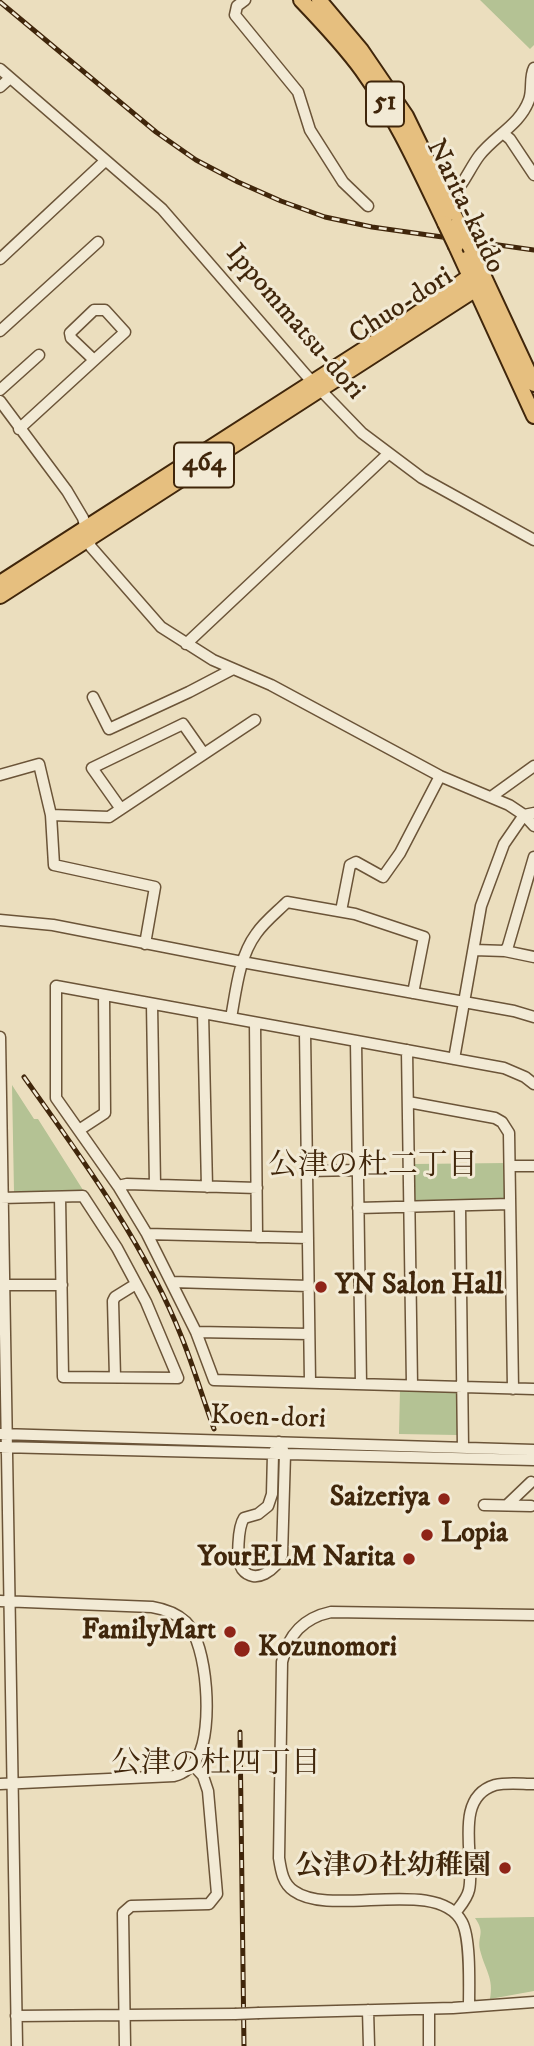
<!DOCTYPE html>
<meta charset="utf-8">
<style>
body{margin:0}
canvas{display:block;background:#ebdebe}
</style>
<canvas width="534" height="2046"></canvas>
<script>
const ctx = document.querySelector('canvas').getContext('2d');
ctx.lineJoin = 'round';
function fill(path, color) { ctx.fillStyle = color; ctx.fill(path, 'evenodd'); }
function trace(path, color, width, dash) { ctx.strokeStyle = color; ctx.lineWidth = width; ctx.lineCap = dash ? 'butt' : 'round'; ctx.setLineDash(dash || []); ctx.stroke(path); }
function write(font, color, halo, rows, align = 'center') {
  ctx.font = font + ' "IM FELL DW Pica","Noto Serif JP",serif'; ctx.lineWidth = 6; ctx.setLineDash([]); ctx.textBaseline = 'middle'; ctx.strokeStyle = halo; ctx.fillStyle = color; for (const [text, x, y, turn = 0] of rows) {
    ctx.save(); ctx.translate(x, y); ctx.rotate((+turn || 0) * Math.PI / 180); ctx.textAlign = isNaN(turn) ? turn : align; if (halo) ctx.strokeText(text, 0, 0); ctx.fillText(text, 0, 0); ctx.restore();
  }
}
fill(new Path2D(`
 M480,0H534V45L530,49Z
 M12,1085L34,1119H38L83,1190L14,1192Z
 M507,1163V1199L502,1202L413,1203V1164Z
 M400,1389L456,1390L459,1393L460,1432L457,1435L399,1434Z
 M534,1917V1991L490,1999C494,1978 485,1970 480,1950C477,1935 486,1934 475,1918Z`), '#b4c294');
const minor = new Path2D(`
 M245,0L237,6L235,15L298,92L310,130L343,182L368,206
 M0,69L162,209L306,375L362,433L422,478L534,540
 M0,87L10,78
 M504,134L510,139L534,175
 M447,199C462,189 468,171 479,156C494,136 520,125 529,100C533,89 529,78 534,68
 M0,259L105,161
 M0,331L98,242
 M0,390L39,355
 M0,401L67,491L83,518L91,547L161,627L213,660L271,685L440,776L509,805L524,815L534,826
 M19,429L125,332L105,310H94L70,333L71,338L94,360
 M186,644L388,454
 M93,697L109,729L189,692L233,669
 M0,775L39,764L51,815L54,865L155,887L145,944
 M491,797L534,766
 M121,809L92,768L183,724L204,754
 M51,815L109,817L255,720
 M341,911L350,865L356,862L383,877L400,853L440,776
 M0,920L53,925L242,962L514,1011L534,1017
 M474,950L505,951L534,957
 M505,951L508,946L534,857
 M152,1004L155,1185
 M203,1013L207,1187
 M231,1018C236,991 239,957 256,934C264,922 277,912 287,902L355,914L424,937L413,993
 M255,1023L257,1237
 M305,1032L310,1382
 M0,1037L17,2046
 M356,1041L361,1384
 M407,1050L412,1385
 M454,1059L481,906L504,844L524,815L534,813
 M534,1084L525,1077L504,1068L56,986V1098L118,1186L147,1234L196,1332L214,1380L534,1389
 M408,1102L495,1118L502,1122L509,1133L513,1389
 M79,1130L105,1113L104,996
 M511,1166H534
 M307,1171L358,1170
 M118,1186L127,1184L257,1188
 M0,1198L83,1196L117,1248L146,1302L178,1378L63,1377L60,1197
 M460,1207L463,1448
 M358,1208L510,1204
 M147,1234L308,1238
 M173,1282L309,1286
 M4,1285H62
 M196,1332L309,1334
 M115,1377L113,1301L115,1297L136,1284
 M0,1434L534,1450
 M279,1442L285,1454L282,1555C277,1569 255,1586 242,1569C236,1560 238,1527 244,1518L258,1514L268,1506L272,1494L273,1454Z
 M0,1447L534,1460
 M484,1505L531,1506
 M507,1505L531,1482
 M0,1601L152,1607C164,1609 176,1613 186,1622C208,1644 213,1730 198,1756C193,1766 185,1773 174,1776L0,1784
 M455,1913C461,1905 467,1899 469,1890C476,1859 452,1798 495,1785C507,1782 522,1784 534,1784
 M469,2007C469,1987 471,1939 462,1922C438,1876 331,1918 294,1891C283,1884 281,1871 279,1858L282,1662C288,1635 303,1618 331,1612L534,1615
 M429,2009V2046
 M368,2010L369,2046
 M259,2013L453,2008L534,2002
 M16,2016L235,2014
 M125,2046L123,1913L131,1906L209,1904L217,1894L208,1791L203,1776L193,1765`);
const highway = new Path2D(`
 M301,0C322,22 344,45 362,70C396,117 420,171 445,223
 M319,0L361,50L406,116L458,223
 M456,246L534,416
 M471,249L534,384
 M0,583L397,328L470,276H484
 M0,596L476,289L484,276`);
trace(minor, '#6b5438', 13);
trace(highway, '#40260b', 18);
trace(minor, '#f2ead5', 10);
trace(highway, '#e6bf7f', 14);
const rail = new Path2D(`
 M0,2L156,132L196,160L238,182L281,201L325,217L372,227L534,250
 M24,1077C81,1157 146,1246 182,1338C194,1368 203,1399 214,1429
 M240,1732L244,2046`);
trace(rail, '#40260b', 5);
trace(rail, '#f2ead5', 2.5, [8]);
const minorBridge = new Path2D(`
 M235,2014L259,2013`);
const highwayBridge = new Path2D(`
 M445,223L456,246
 M458,223L471,249`);
trace(minorBridge, '#6b5438', 13, []);
trace(highwayBridge, '#40260b', 18, []);
trace(minorBridge, '#f2ead5', 10);
trace(highwayBridge, '#e6bf7f', 14);
for (const [x, y, r, color] of [
 [321,1287,7,"#8f2418"],
 [444,1499,7,"#8f2418"],
 [427,1535,7,"#8f2418"],
 [409,1559,7,"#8f2418"],
 [230,1632,7,"#8f2418"],
 [242,1649,9,"#8f2418"],
 [505,1868,7,"#8f2418"]
]) { const dot = new Path2D(); dot.arc(x, y, r, 0, 2 * Math.PI); ctx.fillStyle = color; ctx.fill(dot); trace(dot, '#f2ead5', 2.5); }
for (const [x, y, w] of [
 [385,104,38],
 [204,465,60]
]) { const box = new Path2D(); box.roundRect(x - w / 2, y - 22.5, w, 45, 5); ctx.fillStyle = '#f2ead5'; ctx.fill(box); trace(box, '#40260b', 2); }
write('bold 26px', '#40260b', null, [
 ["51",385,104],
 ["464",204,465]
]);
write('28px', '#40260b', '#f2ead5', [
 ["Narita-kaido",464,207,64],
 ["Chuo-dori",402,307,-33],
 ["Ippommatsu-dori",294,323,49],
 ["Koen-dori",268,1419,2]
]);
write('bold 28px', '#40260b', '#f2ead5', [
 ["YN Salon Hall",335,1287,"left"],
 ["Saizeriya",430,1499],
 ["Lopia",441,1535,"left"],
 ["YourELM Narita",395,1559],
 ["FamilyMart",216,1632],
 ["Kozunomori",258,1649,"left"],
 ["公津の社幼稚園",491,1868]
], 'right');
write('30px', '#40260b', '#f2ead5', [
 ["公津の杜二丁目",373,1168],
 ["公津の杜四丁目",216,1766]
]);
</script>
